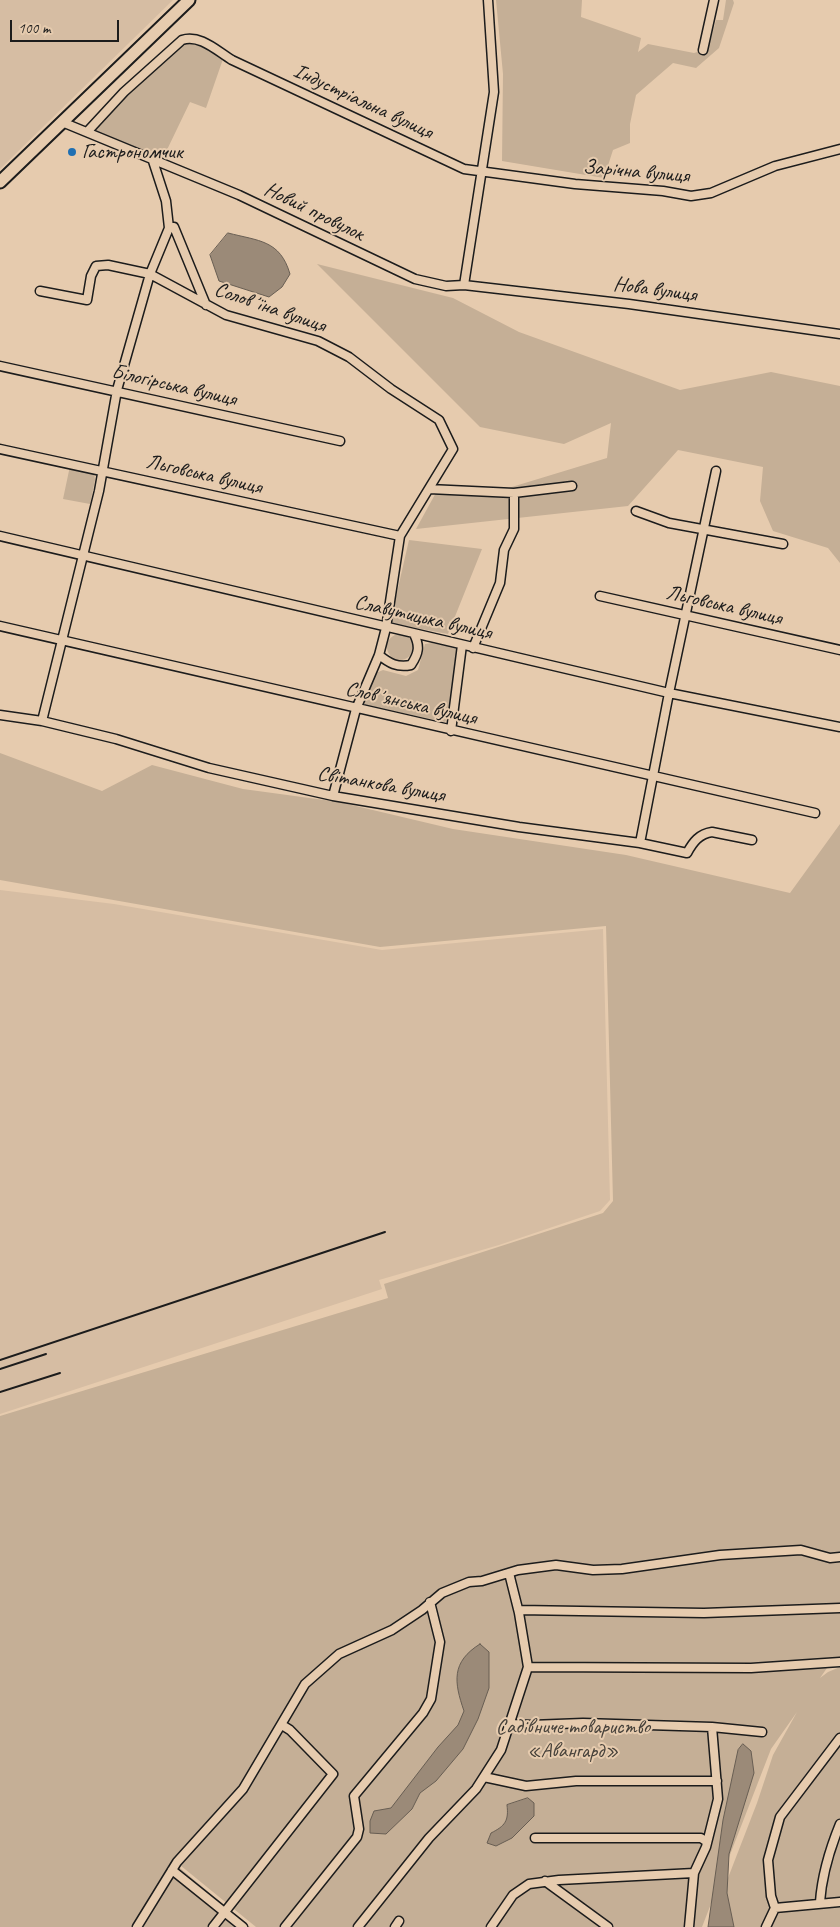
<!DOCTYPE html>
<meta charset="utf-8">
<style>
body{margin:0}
#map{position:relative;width:840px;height:1927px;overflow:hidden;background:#e6cbae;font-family:Caveat,sans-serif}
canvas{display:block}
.scale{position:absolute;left:10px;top:20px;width:109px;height:22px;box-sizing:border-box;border:2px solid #1c1c1c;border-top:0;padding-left:6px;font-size:15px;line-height:18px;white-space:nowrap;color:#1c1c1c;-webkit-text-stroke:4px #e6cbae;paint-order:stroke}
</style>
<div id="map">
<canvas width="840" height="1927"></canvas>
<div class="scale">100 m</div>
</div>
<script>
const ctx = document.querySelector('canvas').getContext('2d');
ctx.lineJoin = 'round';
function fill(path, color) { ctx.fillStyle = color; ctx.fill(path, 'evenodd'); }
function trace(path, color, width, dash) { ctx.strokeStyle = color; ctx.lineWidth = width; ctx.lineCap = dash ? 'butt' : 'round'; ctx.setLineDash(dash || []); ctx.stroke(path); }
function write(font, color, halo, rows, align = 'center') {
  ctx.font = font + ' Caveat,sans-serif'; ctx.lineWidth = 4; ctx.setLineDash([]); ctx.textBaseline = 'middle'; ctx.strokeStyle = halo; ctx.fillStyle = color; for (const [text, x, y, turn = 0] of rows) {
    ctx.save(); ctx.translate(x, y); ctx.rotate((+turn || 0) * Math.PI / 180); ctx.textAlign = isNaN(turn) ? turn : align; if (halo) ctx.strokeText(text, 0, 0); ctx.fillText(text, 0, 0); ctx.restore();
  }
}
fill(new Path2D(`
 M0,0H173L0,169Z
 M0,890L114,904L382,950L603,929L610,1200L600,1211L499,1245L379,1280L382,1289L0,1414Z`), '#d6bda3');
fill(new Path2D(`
 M496,0H582L581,17L641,38L638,52L648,44L694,53L708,49L716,20H723L726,0H733L734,3L719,48L696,68L673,63L636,95L630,124V143L613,150L604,178L502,161L503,74Z
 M191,41L206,47L223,59L206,108L190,102L164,156L107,138L92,130L134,87L182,44Z
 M317,264L453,298L519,332L680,390L771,372L840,386V563L828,548L773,531L760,501L763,467L678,450L628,506L416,529L438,489L447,485L492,493L607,458L611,423L564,444L480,427Z
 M70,466L94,473L95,480L90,504L63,499Z
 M409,540L482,549L448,634L390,623Z
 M387 647a13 13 0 1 1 26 0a13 13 0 1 1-26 0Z
 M432,643L457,648L449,716L445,722L365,705L364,698L376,673L383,670L406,676L418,670L425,644Z
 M0,753L102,791L152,765L243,789L339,802L453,829L626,855L790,893L840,824V1662L827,1668L820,1678L828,1672L840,1667V1927H709L757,1803L773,1755L797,1712L771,1749L702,1927H256L175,1861L174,1863L250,1927H0V1416L388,1298L384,1284L603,1213L613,1201L606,926L380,947L0,880Z`), '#c5af96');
const water = new Path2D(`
 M228,233C259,241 280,240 290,274L282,287L269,297L219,281L210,255Z
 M480,1644L489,1652V1688L478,1719L463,1749L436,1781L420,1793L412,1809L386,1834L370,1833V1821L374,1811L391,1808L438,1747L458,1725L464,1711C454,1682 451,1662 480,1644Z
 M743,1744L751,1751L754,1773L729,1854L727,1893L734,1927H708L723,1820L738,1750Z
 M528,1798L534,1803V1816L512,1838L496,1846L487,1843L491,1833C505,1826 509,1821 507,1805Z`);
fill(water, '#9b8a78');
trace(water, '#685e53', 1);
const minor = new Path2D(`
 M703,50L714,0
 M62,122L239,195L415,279L446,286L464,285L629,304L840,334
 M87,132L124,92L182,40C200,34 217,51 232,60L464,169L575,184L663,191L691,196L711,193L775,166L840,149
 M169,228L174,227L206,305
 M464,285L494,92L488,0
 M40,291L87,300L91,276L96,266L108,265L150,274L226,315L318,341L349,357L391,389L439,420L453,449L400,536L386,628L379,655L356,709L333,796
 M0,366L340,441
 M0,449L400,536
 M429,489L514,493L572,486
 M636,511L669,523L783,544
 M0,536L669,693L840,727
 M600,596L840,650
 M0,626L815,813
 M473,648L500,583L504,550L514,529V493
 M379,655C389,663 397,668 411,665C419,653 420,646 414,634
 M0,715L42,721L116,739L209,768L333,796L519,827L640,843L687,853C693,842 699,834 712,832L752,840
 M42,721L99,491L117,390L150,274L169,228L166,201L152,158
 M451,731L462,645
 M640,843L669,693L716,471
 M519,1610L704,1613L840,1608
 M528,1667L751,1668L840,1662
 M510,1724L531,1725L583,1723L712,1727L718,1799L706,1847L694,1873L689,1927
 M712,1727L762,1732
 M484,1777L526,1786L576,1781H717
 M535,1838H701L707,1842
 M172,1870L243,1927
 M545,1881L608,1927
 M820,1902C822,1874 829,1851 840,1824
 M775,1908L840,1902
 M137,1927L177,1862L243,1789L305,1684L339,1654L392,1630L422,1610L442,1593L469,1582L482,1581L518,1570L556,1565L593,1570L622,1569L720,1555L801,1550L830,1558L840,1557
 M213,1927L333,1774L290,1730L282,1725
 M285,1927L357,1837L359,1829L354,1796L423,1713L431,1699L440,1642L430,1602
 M358,1927L429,1838L476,1789L501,1750L528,1667L519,1613L509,1573
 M395,1927L399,1921
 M491,1927L513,1895L529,1884L559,1880L694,1873
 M766,1927L775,1908L771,1896L768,1860L780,1817L840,1738`);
const secondary = new Path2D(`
 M0,182L189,0`);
trace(minor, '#1c1c1c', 11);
trace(secondary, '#1c1c1c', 15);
trace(minor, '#e6cbae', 8);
trace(secondary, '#e6cbae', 11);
trace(new Path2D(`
 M0,1360L385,1232
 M0,1369L46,1354
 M0,1392L60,1373`), '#1c1c1c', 2);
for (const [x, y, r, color] of [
 [72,152,5,"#1f6fb2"]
]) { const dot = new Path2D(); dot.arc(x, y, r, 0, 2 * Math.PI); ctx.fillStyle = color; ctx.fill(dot); trace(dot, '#e6cbae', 2); }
write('21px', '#1c1c1c', '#e6cbae', [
 ["Індустріальна вулиця",363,102,25],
 ["Зарічна вулиця",636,172,5],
 ["Новий провулок",314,212,26],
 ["Нова вулиця",655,290,8],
 ["Соловʼїна вулиця",270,308,19],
 ["Білогірська вулиця",174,386,13],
 ["Льговська вулиця",204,475,13],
 ["Льговська вулиця",724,606,13],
 ["Славутицька вулиця",423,618,13],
 ["Словʼянська вулиця",411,704,13],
 ["Світанкова вулиця",381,785,10]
]);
write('21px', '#1c1c1c', '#e6cbae', [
 ["Гастрономчик",82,152]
], 'left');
write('21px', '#46413a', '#e6cbae', [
 ["Садівниче товариство",573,1727],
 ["«Авангард»",573,1751]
]);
</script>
